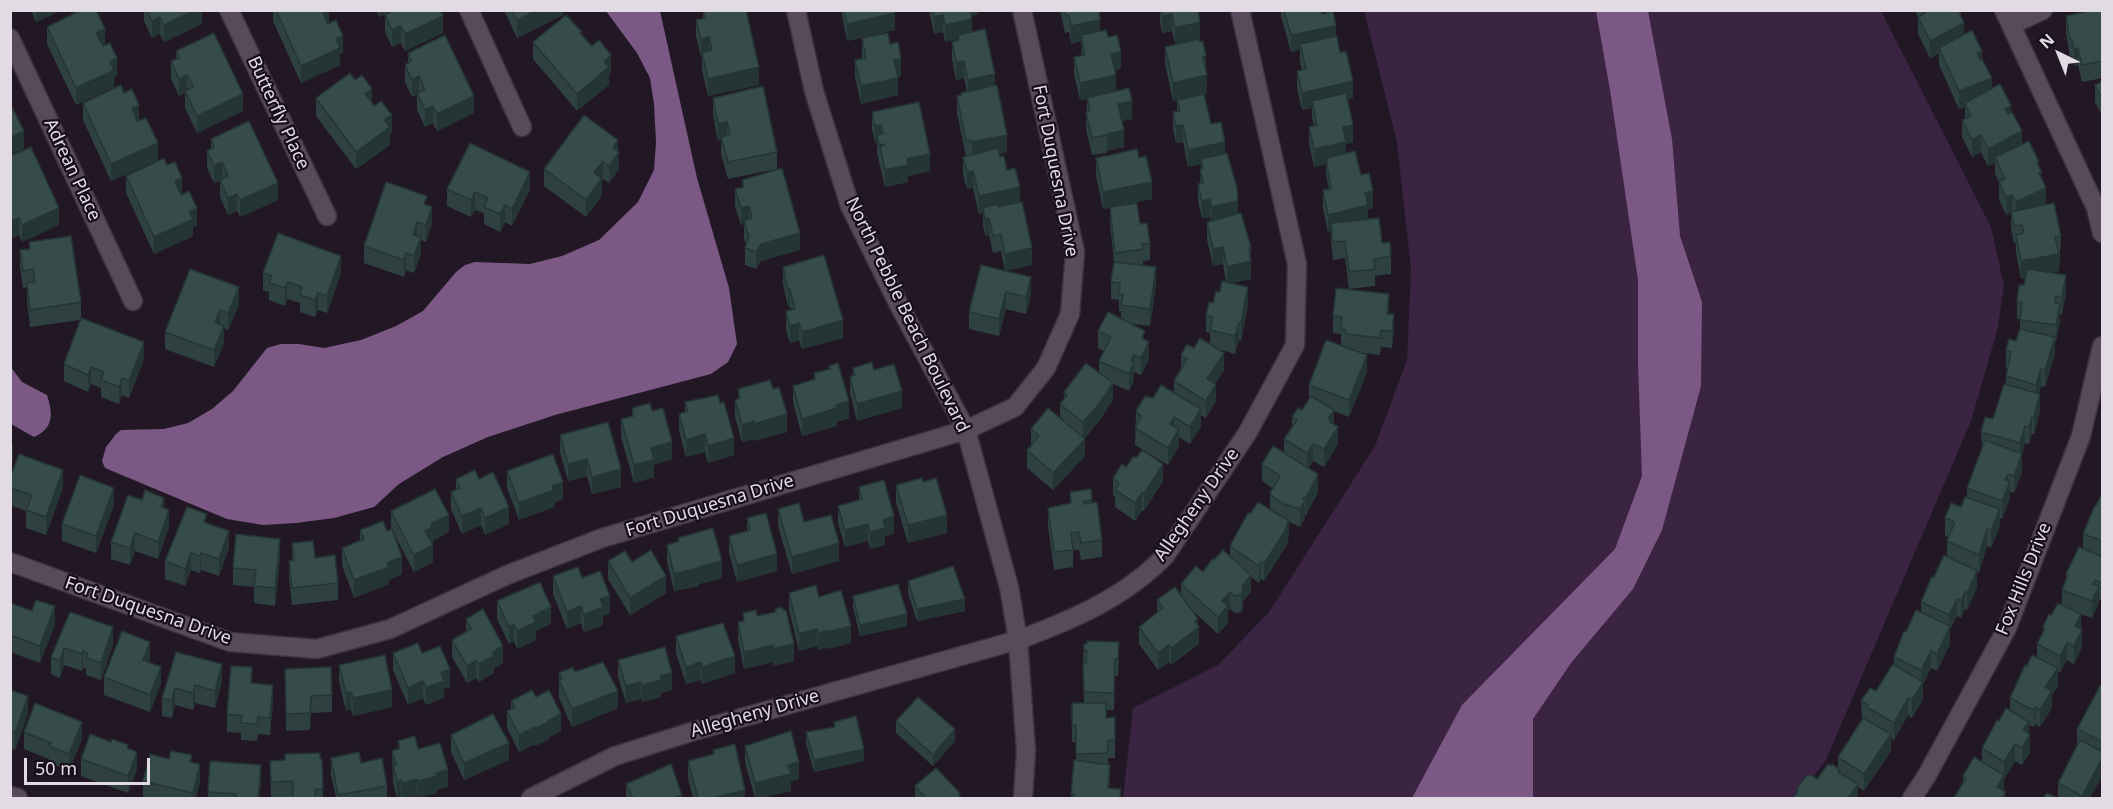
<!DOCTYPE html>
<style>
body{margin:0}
#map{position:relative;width:2113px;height:809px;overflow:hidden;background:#221724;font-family:"Noto Sans",sans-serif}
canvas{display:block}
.frame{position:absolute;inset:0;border:12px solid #e2dbe4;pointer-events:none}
.north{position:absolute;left:2029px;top:24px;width:60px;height:60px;-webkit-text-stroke:4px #180e1b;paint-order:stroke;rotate:317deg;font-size:16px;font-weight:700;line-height:24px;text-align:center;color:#e2dbe4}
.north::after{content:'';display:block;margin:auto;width:21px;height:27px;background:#e2dbe4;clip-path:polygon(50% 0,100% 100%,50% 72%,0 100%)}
.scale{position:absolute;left:24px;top:758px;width:126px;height:27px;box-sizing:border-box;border:3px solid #e2dbe4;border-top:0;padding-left:8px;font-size:18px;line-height:21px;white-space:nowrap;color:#e2dbe4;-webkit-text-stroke:4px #180e1b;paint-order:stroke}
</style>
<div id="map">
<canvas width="2113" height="809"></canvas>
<div class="frame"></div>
<div class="north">N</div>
<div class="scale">50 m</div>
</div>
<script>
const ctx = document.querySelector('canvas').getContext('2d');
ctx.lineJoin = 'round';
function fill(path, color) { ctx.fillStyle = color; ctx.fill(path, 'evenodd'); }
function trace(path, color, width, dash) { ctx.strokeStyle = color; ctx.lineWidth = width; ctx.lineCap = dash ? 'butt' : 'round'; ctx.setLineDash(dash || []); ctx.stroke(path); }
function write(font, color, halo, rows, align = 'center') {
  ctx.font = font + ' "Noto Sans",sans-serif'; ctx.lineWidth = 4.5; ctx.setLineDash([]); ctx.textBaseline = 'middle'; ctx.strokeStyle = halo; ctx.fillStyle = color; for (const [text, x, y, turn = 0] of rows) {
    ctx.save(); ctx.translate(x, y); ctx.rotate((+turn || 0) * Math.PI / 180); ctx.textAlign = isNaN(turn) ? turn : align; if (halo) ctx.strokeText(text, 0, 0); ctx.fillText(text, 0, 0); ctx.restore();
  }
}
fill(new Path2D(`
 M1364,11H1881L1991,227L2004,286L1997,331L1971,421L1826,760L1798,798H1123L1133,708L1218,665L1269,612L1375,446L1407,360L1411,269L1397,142Z`), '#3b2342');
fill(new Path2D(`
 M606,11H660L697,178L729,288L737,344L728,362L711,374L555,415L488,437L443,457L399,484L374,507L334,518L296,523L263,525L227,519L105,468L102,461L106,447L116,434L121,430L164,429L188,423L212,409L233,391L267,348L281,344H299L324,348L361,340L396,326L423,311L456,272L465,265L475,262L530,264L562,256L599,240L638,202L654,170L656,142L654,104L650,78L637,53Z
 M1596,11H1648L1672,139L1680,236L1702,302L1701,386L1662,530L1633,589L1571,663L1533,719V798H1412L1462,705L1615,549L1642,476L1638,364V280L1610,90Z
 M10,366L22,382L47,395C53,414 54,428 34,437L11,424Z`), '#7c5985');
const minor = new Path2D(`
 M229,10L327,216
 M469,10L522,127
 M796,10L814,91L850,206L900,307L966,430L1009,587L1018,640L1026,751L1023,798
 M2004,10L2096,208L2102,233
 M2011,25L2043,10
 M10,38L133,301
 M10,562L230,642L317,649L390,629L507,575L602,538L966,430L1015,407L1046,368L1070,314L1075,252L1022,10
 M10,796L18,798
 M531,798L615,756L691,732L1018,640C1072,620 1124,598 1165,556L1248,432L1295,345L1297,264L1240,10
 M1912,798L1926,777L2007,628L2081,436L2102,346`);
trace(minor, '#3d323f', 21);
trace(minor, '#58495b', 18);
fill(new Path2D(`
 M31,10H62L36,22Z
 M144,10H202V24L164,42L160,34L152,38L144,21Z
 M273,10H329V23L343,53L340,54V65L301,83L273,21Z
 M376,10H440L443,33L405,51L401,43L392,47L385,32V15L387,14L379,17Z
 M504,10H563V15L517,38Z
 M841,10H895V30L847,41Z
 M929,10H978V14L971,16L972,32L995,86L1007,152L1000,154V157L1007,170L1020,203L1032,265L1006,271L1031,294L1026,314L1006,309L999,336L969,329V312L1005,271L1001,251L993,253L989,235L985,236L983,225V213L979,214L973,188L967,189L963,175V157H966L957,113V96L961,95V93L967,91L964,78L956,80L952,59V42L958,41V39L945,42L943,32L934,34Z
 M1060,10H1099L1100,31L1108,37L1121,69L1115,70L1116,91L1132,119L1122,121L1124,147L1107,151V153L1092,155L1086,129L1087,99L1080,100L1074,74V57L1082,55L1081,41L1071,44L1069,32L1065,33Z
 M1160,10H1198L1199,40L1206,71L1207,93L1173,101L1165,64V47L1175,44L1172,31L1162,33L1160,22Z
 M1281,10H1322V14L1336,36L1353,98L1347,100L1353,142L1346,144V153L1361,175L1373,208L1368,209V219L1382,243L1391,256V274L1375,276V286L1349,289L1345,258L1333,260L1331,240V231L1328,232L1323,208V190L1329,189L1326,175V164L1314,167L1309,144V127L1314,126L1312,118V108L1302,110L1297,88V71L1302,70L1300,62V50L1291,52L1281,16Z
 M1915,10H1961V17L1964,34L1982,59L1992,89L2011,113L2022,144L2039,166L2046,205L2061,236L2059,271L2050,273L2066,292L2062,315L2060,314V321L2056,342H2055V354L2045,387L2041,386L2039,394L2040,411L2034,434H2032L2029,444L2025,443L2022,454V472L2014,493L2010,492V498L2002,519L2000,518V526L1991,548L1987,546L1979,573L1977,572V588L1967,610L1965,609L1961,618L1957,616L1950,630V644L1937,671L1931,668L1923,684V699L1912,718L1908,715L1894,740L1891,738V751L1864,791L1858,787V798L1796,794V790L1817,779L1831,766L1838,768V757L1862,719L1861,701L1876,691L1894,665V657L1906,632L1921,613V602L1934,577L1947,557V541L1949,537L1945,536V518L1961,507L1967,498V488L1982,449L1981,432L1993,419L2006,385V376L2008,368H2006V350L2016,341L2020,331V319H2017V302L2024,285L2025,278L2021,279L2016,252V243H2014L2011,229V212L2006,215L1999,199V182L1995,174V163L1988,166L1981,152L1972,157L1962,137V120L1965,119V107L1959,109L1939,65V54L1930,58L1918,34V17Z
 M703,11L759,85L708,96L702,70V56H701L696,37V20L703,19Z
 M2103,14V78L2082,82L2078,65L2074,66L2072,56L2070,57L2066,33V16Z
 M47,27L105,45L117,76L114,77V87L76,105L47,44Z
 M582,35L611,72L609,75V85L577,111L533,59V42Z
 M862,38L890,44L901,76L898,77V95L861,104L855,77V60L862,59Z
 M176,51L243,111L197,133L185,108V93L179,96L171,79V61L176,59Z
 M408,53L474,113L437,131L433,123L425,127L417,110V94L412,97L405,82V65L408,63Z
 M2103,81V118L2095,102V85Z
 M316,98L372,103L392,132L390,134V145L356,169L316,116Z
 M713,98L777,152V169L728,179L721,154V140L718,141L713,115Z
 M1177,100L1211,124L1225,153L1238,214L1251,247V279L1231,283L1248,305L1241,341L1239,340L1235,354L1218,349L1224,370L1215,384L1216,401L1206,418L1201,415V427L1190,444L1179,437V446L1168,465L1135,445L1136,411L1153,398L1174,393V381L1181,370V355L1194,348L1210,344V333L1206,332V315L1226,282L1223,264L1213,266L1207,240V222H1211L1210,217L1202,218L1198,201V184L1200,183L1201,164L1188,167L1183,142L1176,143L1173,129V112L1177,111Z
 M83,103L139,121L158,160L111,181L83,120Z
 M872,112L930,171L908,176V182L885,187L877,153V143H875L872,129Z
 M211,139L278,200L240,217L237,211L228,215L220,197V181L214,183L207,168V151L211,149Z
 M618,152L619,169L609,183L603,179L602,180V195L586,217L544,186V169Z
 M10,156L59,225L22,242L19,235L10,239Z
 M1096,158H1139L1152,199L1123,205L1140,224L1150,243V260L1143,261V266L1156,285L1150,326L1132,324L1145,339L1149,359L1141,375L1134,372V380L1129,391L1113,384V400L1099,421L1084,439L1085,456L1053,490L1027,468V450L1031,445V429L1060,418V404L1064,399V392L1099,373V361L1104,351L1098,348V331L1121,318V311H1119V300L1111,299V282L1114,262L1110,224V208L1103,209L1096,175Z
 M126,176L182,194L197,225L193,227V236L154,254L126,193Z
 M742,180L800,250L761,261L756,269L745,265V248L746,245L744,238V224L741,225L735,206V189L742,187Z
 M447,189H530L512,226L505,222L500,232L484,224V214L481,212L475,210L471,217L447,206Z
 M427,205L432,224L426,242L421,240V254L414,273L406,270L404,277L364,263V246Z
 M29,242L81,302V319L144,359L129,398L122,395L119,404L101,397V388L91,384L88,392L64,381V364L80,320L30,327L27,301V287L23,288L20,268V250L29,249Z
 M783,267L843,338L802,349L799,340L790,343L786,329V311L791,310L790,307H788L783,284Z
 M190,269L239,305L228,330L224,328V343L214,367L165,349V332Z
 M263,273H341L327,313L318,310L315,317L300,312V303L287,299L285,306L269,300V292L263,290Z
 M1389,314L1394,332L1392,348L1381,347L1380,355L1363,353L1367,372L1349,417L1334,411V424L1338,444L1324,467L1313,461L1309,468L1318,492L1306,515H1305V518L1300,527L1289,522L1288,543L1264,581L1261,579L1259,583L1251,577V592L1243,601V609L1241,612L1235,613L1230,609L1228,611V623L1218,634L1192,610L1198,625L1199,644L1171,665L1169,662L1158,670L1139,644V627L1157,613V600L1181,596V584L1203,572L1214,560L1230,557V546L1250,514L1270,509V493L1272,488L1262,481V464L1284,454V439L1292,427V417L1302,410L1309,399V385L1341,345V334L1333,333V316Z
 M829,366L849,418L837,422V426L802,436L793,403V386L814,379V373L829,369Z
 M853,368L874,370L902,408L857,421L850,394V377L853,376Z
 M738,389L787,432L754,441V439L742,442L735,417V400L738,399Z
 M685,402L734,455L708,463L705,452L686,457L679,431V414L685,412Z
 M632,408L652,411L672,459L654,465V477L634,483L621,437V419L632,417Z
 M560,435L621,487L592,494L587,476L568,481L560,452Z
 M1126,467L1163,481L1144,511L1142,510L1135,521L1115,507V497L1113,495V478Z
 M507,471L563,499L554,503V507L519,520L507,488Z
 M10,478L63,487L46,535L26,528V511L10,505Z
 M456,479H479L509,524L485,535L481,525L462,534L451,509V492L456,490Z
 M923,482L947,533L908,543L896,503V485Z
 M859,487L894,534L885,536V545L870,549L868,541L845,547L838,523V506L859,500Z
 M1091,489L1092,503L1102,540V557L1081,560L1079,550H1073V567L1054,570L1048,526V508L1070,504V492Z
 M2103,495V596L2101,600L2099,599V603L2092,618L2081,614L2082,647L2074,664L2067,660L2060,673L2058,672V686L2052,695V708L2040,727L2035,724L2034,727L2029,725L2030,752L2022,765L2015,761L2004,779V791L2006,798L1963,784V776L1982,762V748L1999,721L2010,710V698L2027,666L2037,657V644L2043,633V627L2062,604V590L2066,580V574L2083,549V534L2096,506Z
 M114,505L96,553L62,541V524Z
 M164,508L169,527L158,559L135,551L130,565L111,559V542Z
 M778,509L804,522L839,561L792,574L778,526Z
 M391,511L449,532L433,541V562L414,572L393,532L402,574L389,580V584L354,598L342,565V548L360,541V530L387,531L391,529Z
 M747,518L777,571L737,582L729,553V536L747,531Z
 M207,523L229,548L219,576L201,570L200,573L191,570L185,586L165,579V561Z
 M678,538L722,578L699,584V586L674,591L667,562V545L678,542Z
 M292,543L338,583V600L292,605L289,578V561L292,560Z
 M280,557L275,606L254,603V587L233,585V568Z
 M608,561L632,562L666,593L630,615L608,579Z
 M553,576L582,578L610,613L603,616V625L584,632L581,623L567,629L553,594Z
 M908,581L965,611L917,621L908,593Z
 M789,593L819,597L851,643L828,649V647L818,650L817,646L799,651L789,610Z
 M853,596L907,626L860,636L853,607Z
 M497,601L551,624L536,631V640L517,649L514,641L509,644L497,619Z
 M10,605L32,611L55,624L40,663L10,652Z
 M775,609L794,661L773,666V662L744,669L738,640V622L743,621V613L757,616L775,613Z
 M70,612L113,645L101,680L86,675V669L83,668L82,671L64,665L60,678L51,674V657Z
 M466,619L503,663L494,668V673L479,682L476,678L467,683L452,657V640L466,632Z
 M676,636L735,673L702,684L701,680L686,684L676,653Z
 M1084,644L1119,659L1118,676H1115L1114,710H1106V718L1115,717V758H1108L1110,782L1109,788L1121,798H1071L1076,760V742H1072V703H1084L1083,663Z
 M176,652L222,681L215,708L195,703L193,710L175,705L172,718L162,716V698Z
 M393,653H422L450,687L444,689V698L426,705L423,698L408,705L393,670Z
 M150,659L149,662L161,684L150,712L104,695V677Z
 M618,660L672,690L661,693V697L642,702L641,699L626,703L618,677Z
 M339,665L392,707L353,716L351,709L346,711L339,682Z
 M285,669L332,695V712L311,713L310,730L286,731Z
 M575,672L618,708L572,727L559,698V673Z
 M252,683L273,702L270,735L258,734L257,741L241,740V733L227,732V714Z
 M2103,685V774L2090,798H2058V783L2077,746V729Z
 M10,690L28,714L15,750L10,748Z
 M536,697L561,731L549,737V739L535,746V744L519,752L507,728V711L511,709V701Z
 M896,721L955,741L933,766L896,733Z
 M834,722L864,761L814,772L806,744V732L834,727Z
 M24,732L82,739L69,771L49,763V759L24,749Z
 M451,735L509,760L464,780L451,752Z
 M398,741L418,749L448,787L437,790V793L418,798L417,796L407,798H401V797L397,798L393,783L392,751L398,749Z
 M745,746L799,779L791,781V791L761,798H755L745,763Z
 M128,749L137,769L128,793L81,776V759Z
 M713,750L745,798H693L688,779V761L713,754Z
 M331,758L361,763L387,786V798H336L331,775Z
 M169,759L192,762L200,782L196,798H143V781Z
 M322,759L323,798H271L270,761Z
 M261,782L259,798H208V792Z
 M626,784L682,798H626Z
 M915,786L960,797L962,798H915Z`), '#2e4140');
fill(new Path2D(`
 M36,10H62L36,22Z
 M195,10H202V24L164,42V25Z
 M322,10H329V24L322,28Z
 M379,10H387V13L379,17Z
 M537,10H563V15L517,38V20Z
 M967,10H978V14L967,17Z
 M895,13V30L847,41V24Z
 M1172,14V31L1162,33V16Z
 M943,15V32L934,34V17Z
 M443,16V33L405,51V34Z
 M160,17V34L152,38V21Z
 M972,19V36L958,35V39L945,42V25Z
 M1100,20V37L1081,35V41L1071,44V26Z
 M1200,22V40L1175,45V28Z
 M1964,23V41L1939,48V54L1930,58V41Z
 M401,26V43L392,47V30Z
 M1336,26V43L1300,44V50L1291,52V35Z
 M105,29V46L96,50V33Z
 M343,36V53L340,54V65L301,83V66L336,39Z
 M709,37V54L702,52V56H701V39Z
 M2078,48V65L2074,66V49Z
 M1982,51V68L1977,53Z
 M1121,52V69L1111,71V54Z
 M611,55V72L609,75V85L577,111V94L604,62Z
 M1206,56V73L1203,57Z
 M117,58V76L114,77V87L76,105V88L110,62Z
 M901,59V76L894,77V60Z
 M964,61V78L956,80V62Z
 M759,67V85L708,96V79Z
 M995,74V92L968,97V80Z
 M187,75V92L185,91V93L179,96V79Z
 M1116,75V92L1080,100V83Z
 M1207,75V93L1173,101V83Z
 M419,76V94L412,97V80Z
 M898,78V95L861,104V86Z
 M1992,78V95L1965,103V107L1959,109V91Z
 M1353,81V98L1313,107L1312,101V108L1302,110V93Z
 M372,89V106L365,94Z
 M243,94V111L197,133V116Z
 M474,96V113L437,131V114Z
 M1132,101V119L1118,122V104Z
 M139,105V122L132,126V108Z
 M2011,105V123L2005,109Z
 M433,106V123L425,127V110Z
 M392,115V132L390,134V145L356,169V152L384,120Z
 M727,122V139L721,137V140L718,141V124Z
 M881,125V142L877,135V143H875V126Z
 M1183,125V142L1176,143V126Z
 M1353,125V142L1346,144V159L1326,158V164L1314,167V149L1343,127Z
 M1124,130V147L1107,151V134Z
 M24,131V149L10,155V138Z
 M2022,131V148L1995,157V163L1988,166V149Z
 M1007,135V152L972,159V142Z
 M1981,135V152L1972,157V140Z
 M618,140L619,169L609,183V166L613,148Z
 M1225,142V159H1201V164L1188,167V150Z
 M158,143V160L111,181V164Z
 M930,154V171L908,176V182L885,187V170L907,159Z
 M603,161L602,195L586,217V200L594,173Z
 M222,162V180L214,183V166Z
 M973,171V188L967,189V172Z
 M530,172V189L512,226V209Z
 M182,178V195L175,198V181Z
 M1152,182V199L1103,209V192Z
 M278,183V200L240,217V200Z
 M1020,187V204L984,213L983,208V213L979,214V196Z
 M2046,188V206L2016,220V202Z
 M1373,191V208L1368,209V222L1331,223V231L1328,232V215L1365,193Z
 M475,192V210L471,217V200Z
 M237,194V211L228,215V198Z
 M2012,195V212L2006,215V197Z
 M1210,199V217L1202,218V201Z
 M1238,201V218L1211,224V207Z
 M505,205V222L500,232V214Z
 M749,206V223L744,221V224L741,225V208Z
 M432,207V224L426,242V225Z
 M59,208V225L22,242V225Z
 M197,208V225L193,227V236L154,254V237L189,212Z
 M19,218V235L10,239V222Z
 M989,218V235L985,236V219Z
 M417,222V239L413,235Z
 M800,233V250L761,261L756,269V252L761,244Z
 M421,237V254L414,273V256Z
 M1223,247V264L1213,266V249Z
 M1032,248V265L1005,271V254Z
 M406,253V270L404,277V260Z
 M2059,254V271L2021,279V261Z
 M341,256V273L327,313V296Z
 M1251,261V279L1227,284V267Z
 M1156,267V285L1150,326V309Z
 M2066,275V292L2062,315V297Z
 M1031,277V294L1026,314V297Z
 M287,282V299L285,306V288Z
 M239,287V305L228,330V313Z
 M1248,287V305L1241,341V323Z
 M790,289V307H788V290Z
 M1006,292V309L999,336V319Z
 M318,293V310L315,317V300Z
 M1389,294V311L1387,331V314Z
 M2060,304V321L2056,342V325Z
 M220,310V327L215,322Z
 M1394,314V332L1392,348V331Z
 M843,320V338L802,349V332Z
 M799,323V340L790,343V326Z
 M1239,323V340L1235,354V336Z
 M224,326V343L214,367V350Z
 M2055,337V354L2045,387V370Z
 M144,342V359L129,398V381Z
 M1149,342V359L1141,375V358Z
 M1224,353V370L1207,396V379Z
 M1134,355V380L1129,391V374L1131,361Z
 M1367,355V372L1349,417V400Z
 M91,367V384L88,392V375Z
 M2041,369V386L2036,403V385Z
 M122,378V395L119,404V387Z
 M1113,383V400L1099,421L1083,439V422Z
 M1216,384V401L1206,418V401Z
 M902,391V408L857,421V404Z
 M2040,394V411L2034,434V417Z
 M849,401V418L837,422V426L802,436V419L836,405Z
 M1201,409V427L1190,444V427Z
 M1334,410V427L1328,419Z
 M787,414V432L754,441V424Z
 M1174,417V434L1170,424Z
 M2032,417V434L2029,444V427Z
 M754,421V439L742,442V425Z
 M2025,426V443L2020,459L2022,454V472L2014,493V476L2020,460V443Z
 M1338,427V444L1324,467V449Z
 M1179,429V446L1168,465V448Z
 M705,434V452L686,457V440Z
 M734,438V455L708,463V446Z
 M1085,439V456L1053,490V473Z
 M672,442V459L654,465V477L634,483V465L651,448Z
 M13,443V460L10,467V450Z
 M1313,444V461L1307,471V453Z
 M587,459V476L568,481V464Z
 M1163,464V481L1144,511V494Z
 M621,469V487L592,494V477Z
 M63,470V487L46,535V517Z
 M1318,474V492L1306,515V498Z
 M2008,474V487L2010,481V498L2002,519V501L2005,480Z
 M563,482V499L554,503V507L519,520V503L552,486Z
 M114,488V505L96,553V536Z
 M1142,493V510L1135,521V503Z
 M1304,497V503L1305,501V518L1300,527V509L1303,499Z
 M164,498V515L161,507Z
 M509,507V524L485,535V518Z
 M481,508V525L462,534V516Z
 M2000,509V526L1991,548V530Z
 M169,510V527L158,559V542Z
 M449,515V532L433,541V544L425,548V531L431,524Z
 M947,515V533L908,543V525Z
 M894,516V534L885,536V545L870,549V532L883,520Z
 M1289,521L1288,543L1264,581V564Z
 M868,524V541L845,547V530Z
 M1987,529V546L1979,573V555Z
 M229,531V548L219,576V559Z
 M135,533V551L130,565V548Z
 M280,539V557L275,606V588Z
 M839,543V561L792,574V557Z
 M433,545V562L414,572V555Z
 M191,553V570L185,586V569Z
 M201,553V570L200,573V556Z
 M777,554V571L737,582V565Z
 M402,557V574L389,580V584L354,598V580L387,563Z
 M722,561V578L699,584V586L674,591V574Z
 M1261,562V579L1259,583V566Z
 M1977,571V588L1967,610V593Z
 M1251,575V592L1243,601V609L1241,612L1242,586Z
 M666,576V593L630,615V598Z
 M2103,579V596L2101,600V583Z
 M2095,580V595L2099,586V603L2092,618L2093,584Z
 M1230,592V609L1228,611V623L1218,634V617L1222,601Z
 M1965,592V609L1961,618V601Z
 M610,596V613L603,616V625L584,632V615L600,599Z
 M965,599V611L917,621V609Z
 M1957,599V616L1950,630V644L1937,671V654L1949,629V615Z
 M55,606V624L40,663V646Z
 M581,606V623L567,629V612Z
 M551,607V624L536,631V640L517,649V631L533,616Z
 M907,614V626L860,636V625Z
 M2081,614V631L2075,626Z
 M1198,619V628L1199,627V644L1171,665V648Z
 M514,624V641L509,644V627Z
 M851,626V643L828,649V632Z
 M113,627V645L101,680V663Z
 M817,629V646L799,651V634Z
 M828,630V647L818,650V633Z
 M2082,630V647L2074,664V646Z
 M150,642V659L143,677V660Z
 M2067,643V660L2060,673V656Z
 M794,644V661L773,666V649Z
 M773,645V662L744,669V652Z
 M1169,645V662L1158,670V653Z
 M503,646V663L494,668V673L479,682V664L493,652Z
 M64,648V665L60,678V661Z
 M83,651V668L82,671V654Z
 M1931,651V668L1923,684V699L1912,718V700L1921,684V670Z
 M735,656V673L702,684V667Z
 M476,661V678L467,683V666Z
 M701,662V680L686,684V667Z
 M222,664V681L215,708V691Z
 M161,667V684L150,712V695Z
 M2058,668V686L2052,695V708L2040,727V710L2045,687Z
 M450,669V687L444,689V698L426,705V688L441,673Z
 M672,673V690L661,693V697L642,702V685L660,676Z
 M423,681V698L408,705V688Z
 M641,682V699L626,703V686Z
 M195,685V703L193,710V693Z
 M273,685V702L270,735V718Z
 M175,688V705L172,718V701Z
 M392,690V707L353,716V698Z
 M618,691V708L572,727V709Z
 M351,692V709L346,711V693Z
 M28,696V714L15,750V733Z
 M311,696V713L310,730V713Z
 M1908,698V715L1894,740V723Z
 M2035,707V724L2034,727V710Z
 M561,714V731L549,737V739L535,746V729L548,721Z
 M82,722V739L69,771V754Z
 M2029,722V738L2030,734V752L2022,765L2023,730Z
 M535,727V744L519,752V735Z
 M955,729V741L933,766V755Z
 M1891,734V751L1864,791V774Z
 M509,743V760L464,780V763Z
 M2015,744V761L2004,779V762Z
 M864,749V761L814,772V760Z
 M137,752V769L128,793V776Z
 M2103,757V774L2090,798H2082V796Z
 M799,762V779L791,781V791L761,798H755V783L788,765Z
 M200,764V782L196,798H193V793Z
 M261,765V782L259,798H258Z
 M1110,765V782L1108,798V788Z
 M448,770V787L437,790V793L418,798V781L436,773Z
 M2004,775V792L1997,787Z
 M417,779V796L407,798H402V783Z
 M401,780V797L397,798V781Z
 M1858,784V798H1848Z
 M745,790V798H713Z
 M682,795V798H673Z`), '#253534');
const building = new Path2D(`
 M81,10H96L105,29L96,33L103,46L110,43L117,58L110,62L114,70L76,88L47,27Z
 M147,10H195L164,25L160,17L152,21Z
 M276,10H322L328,24L336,20L343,36L336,39L340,48L301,66Z
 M440,10L443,16L405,34L401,26L392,30L385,15L394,10Z
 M512,10H537L517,20Z
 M706,10H746L759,67L708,79L702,52L712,50L709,37L701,39L696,20L705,18L703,11Z
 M844,10H895V13L847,24Z
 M933,10H970L972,19L945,25L943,15L934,17Z
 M1064,10H1099L1100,20L1071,26L1069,15H1065Z
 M1161,10H1198L1200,22L1175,28L1172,14L1162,16Z
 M1284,10H1322V14L1333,11L1336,26L1291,35Z
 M1924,10H1958L1964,23L1930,41L1918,17L1925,13Z
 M2094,10H2102L2103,14V61L2082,65L2078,48L2074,49L2072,39L2070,40L2066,16Z
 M566,15L582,32L580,33L592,46L599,40L611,55L604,62L609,67L577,94L533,42Z
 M985,29L995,74L968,80L964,61L956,62L952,42L959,40L958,35Z
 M1106,30L1108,37L1117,35L1121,52L1111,54L1116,75L1080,83L1074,57L1085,55L1081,35Z
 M1972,30L1982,51L1977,53L1980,60L1982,59L1992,78L1959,91L1939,48Z
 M214,33L243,94L197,116L185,91L193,87L191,82L187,75L179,79L171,61L179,58L176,51Z
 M888,33L890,44L898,42L901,59L894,60L898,78L861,86L855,60L866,58L862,38Z
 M445,35L474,96L437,114L433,106L425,110L417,93L425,90L419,76L412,80L405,65L411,61L408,53Z
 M1337,36L1340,53L1346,51L1353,81L1302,93L1297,71L1306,69L1300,44Z
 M1199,39L1200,42L1203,41L1206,56L1203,57L1207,75L1173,83L1165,47Z
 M350,73L355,80L362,75L372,89L365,94L370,100L374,106L381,101L392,115L384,120L390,127L356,152L316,98Z
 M2103,81V100L2095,85Z
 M2000,84L2011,105L2005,109L2008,114L2012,112L2022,131L1988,149L1981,135L1972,140L1962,120L1971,116L1965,103Z
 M121,85L124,93L132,89L139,105L132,108L137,121L146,118L158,143L111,164L83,103Z
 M997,85L1007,135L972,142V140L966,141L957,96L962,95L961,93Z
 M763,86L777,152L728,162L721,137L730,134L727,122L718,124L713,98Z
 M1129,88L1132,101L1118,104L1124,130L1107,134V135L1092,138L1086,112L1090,111L1087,98Z
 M1346,93L1353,125L1343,127L1346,142L1314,149L1309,127L1317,125L1312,101Z
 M1204,94L1211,124L1221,122L1225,142L1188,150L1183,125L1176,126L1173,112L1180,111L1177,100Z
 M919,102L930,154L907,159L908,165L885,170L880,147L885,144L879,145L877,135L883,134L881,125L875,126L872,112Z
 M10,103L24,131L10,138Z
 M584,115L618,140L613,148L619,152L609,166L603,161L594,173L602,178L586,200L544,169Z
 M249,121L278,183L240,200L237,194L228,198L220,180L228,176L222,162L214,166L207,151L214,147L211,139Z
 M2029,141L2039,162L2037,163L2042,172L2039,173L2046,188L2016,202L2012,195L2006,197L1999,181L2005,179L1995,157Z
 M470,143L530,172L512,209L505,205L500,214L484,207L488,198L481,195L475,192L471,200L447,189Z
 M31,147L59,208L22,225L19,218L10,222V156Z
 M998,148L1000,157L1004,156L1007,170L1015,168L1020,187L979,196L973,171L967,172L963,157Z
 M1137,149L1139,158L1146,156L1152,182L1103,192L1096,158Z
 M1355,151L1361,175L1369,173L1373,191L1365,193L1368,205L1328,215L1323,190L1331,189L1326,158Z
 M1227,153L1237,188L1238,201L1211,207L1210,199L1202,201L1198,184L1203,183L1200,169H1203L1201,159Z
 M164,158L167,165L175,162L182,178L175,181L181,195L189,191L197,208L189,212L193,219L154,237L126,176Z
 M782,168L800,233L761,244L756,252L745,248L749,237L744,221L752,218L749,206L741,208L735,189L744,187L742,180Z
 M386,182L427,196L424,204L432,207L426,225L417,222L415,229L413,235L421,237L414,256L406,253L404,260L364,246Z
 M1022,202L1032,248L1005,254L1001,234L993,236L989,218L985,219L983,208L997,204L998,207Z
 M1137,203L1140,224L1147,223L1150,243L1142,244L1143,249L1115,253L1110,207Z
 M2054,203L2061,236L2055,237L2059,254L2021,261L2016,235L2024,233L2022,225L2014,226L2011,212Z
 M1241,213L1251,247L1249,248L1251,261L1227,267L1223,247L1213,249L1207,222Z
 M1379,218L1382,243L1390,242L1391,256L1374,259L1375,269L1349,272L1345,241L1333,242L1331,223Z
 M278,233L341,256L327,296L318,293L315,300L300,295L302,287L294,284L287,282L285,288L269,283L272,276L263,273Z
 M71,236L81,302L30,310L27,283L35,282L33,269L23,271L20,250L30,249L29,242Z
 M824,255L843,320L802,332L799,323L790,326L786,311L795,309L790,289L788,290L783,267Z
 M1114,262L1156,267L1150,309L1121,305L1123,294H1119L1120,283L1111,282Z
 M981,265L1031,277L1026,297L1006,292L999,319L969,312Z
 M190,269L239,287L228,313L220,310L215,322L224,326L214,350L165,332Z
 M2027,269L2066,275L2062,297L2056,296L2055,303L2060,304L2056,325L2020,320L2022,303L2017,302L2019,285H2024Z
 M1222,281L1248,287L1241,323H1239L1235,336L1210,330L1213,317L1206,315L1209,302L1213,303L1216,291L1220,292Z
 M1336,288L1389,294L1387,314H1394L1392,331L1381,330L1380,338L1346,334V330L1341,329L1342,317L1333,316Z
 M1108,312L1145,331L1142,338L1149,342L1141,358L1134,355L1131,361L1134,363L1129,374L1099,361L1111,337L1098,331Z
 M81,318L144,342L129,381L122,378L119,387L101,380L104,372L91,367L88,375L64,364Z
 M2020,329L2055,337L2045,370L2041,369L2036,385L2006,376L2011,352L2006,350L2009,339L2016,341Z
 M1200,338L1224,353L1207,379L1216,384L1206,401L1174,381L1187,359L1181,355L1187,344L1194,348Z
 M1326,340L1367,355L1349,400L1309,385Z
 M872,362L874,370L894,364L902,391L857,404L850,377L855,375L853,368Z
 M838,363L849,401L836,405L837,408L802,419L793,386L815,379L814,373L830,369L829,366Z
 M1086,363L1113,383L1099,404L1083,422L1060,404L1067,395L1064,392Z
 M770,380L773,389L779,387L787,414L754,424V421L742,425L735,400L740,398L738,389Z
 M2004,384L2040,394L2034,417H2032L2029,427L2025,426L2020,443L1981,432L1985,417L1993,419Z
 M1161,385L1201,409L1190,427L1174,417L1170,424L1179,429L1168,448L1135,428L1141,417L1136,411L1145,396L1153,398Z
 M718,395L720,403L724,402L734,438L708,446L705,434L686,440L679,414L688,411L685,402Z
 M1311,396L1334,410L1328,419L1331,420L1330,422L1338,427L1324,449L1313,444L1307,453L1284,439L1297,420L1292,417L1298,408L1302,410Z
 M650,403L652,411L663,408L672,442L651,448L654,460L634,465L621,419L634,416L632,408Z
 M1048,408L1085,439L1053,473L1027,450L1039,436L1031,429Z
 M608,422L621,469L592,477L587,459L568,464L560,435Z
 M1985,440L2022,454L2014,476L2008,474L2005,480L2010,481L2002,501L1967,488Z
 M1273,446L1318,474L1306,498L1304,497L1303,499L1305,501L1300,509L1284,504L1272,496L1270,493L1280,476L1262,464Z
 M1142,450L1163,464L1144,494L1142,493L1135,503L1115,490L1119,483L1113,478L1122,464L1126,467L1134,456L1136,458Z
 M19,454L63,470L46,517L26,510L32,495L10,488V478Z
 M553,454L563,482L552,486L554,490L519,503L507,471Z
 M475,470L479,479L493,472L509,507L485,518L481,508L462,516L451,492L460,488L456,479Z
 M80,475L114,488L96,536L62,524Z
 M922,478L923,482L936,478L947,515L908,525L896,485Z
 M884,480L894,516L883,520L885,528L870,532L868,524L845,530L838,506L862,499L859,487Z
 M435,489L449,515L431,524L433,527L425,531L433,545L414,555L391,511Z
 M1091,489L1092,500L1084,501V504L1097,502L1102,540L1081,543L1079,532L1071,533L1073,550L1054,552L1048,508L1071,503L1070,492Z
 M145,490L164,498L161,507L169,510L158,542L135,533L130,548L111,542L128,495L142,500Z
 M2101,495H2103V541L2083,534L2095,505L2096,506Z
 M1965,497L2000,509L1991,530L1987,529L1979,555L1947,541L1955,522L1945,518L1951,503L1961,507Z
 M1258,502L1289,521L1286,525L1288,526L1264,564L1261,562L1259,566L1230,546L1248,513L1250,514Z
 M799,503L804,522L831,515L839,543L792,557L778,509Z
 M187,507L207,514L204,522L229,531L219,559L201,553L200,556L191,553L185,569L165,561Z
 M766,513L777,554L737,565L729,536L750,530L747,518Z
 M383,521L387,531L392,529L402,557L387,563L389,567L354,580L342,548L364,539L360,530Z
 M713,528L722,561L699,567V568L674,574L667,545L679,541L678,538Z
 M236,534L280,539L275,588L254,586L256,570L233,568Z
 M313,541L315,558L335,555L338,583L292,588L289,561L294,560L292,543Z
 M2079,547L2103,557L2102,561H2103V579L2101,583L2095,580L2093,584L2099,586L2092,601L2062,590L2068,575L2066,574Z
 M651,550L666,576L630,598L608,561L625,551L632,562Z
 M1223,550L1251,575L1242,586L1243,592L1241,595L1235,596L1230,592L1222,601L1228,606L1218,617L1181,584L1196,566L1203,572L1213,558L1214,560Z
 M1944,555L1977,571L1967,593L1965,592L1961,601L1957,599L1949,615L1921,602L1932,576L1934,577Z
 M953,566L965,599L917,609L908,581Z
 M578,567L582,578L600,571L610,596L600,599L603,607L584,615L581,606L567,612L553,576Z
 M540,582L551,607L533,616L536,622L517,631L514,624L509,627L497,601Z
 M898,584L907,614L860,625L853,596Z
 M816,585L819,597L841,590L851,626L828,632V630L818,633L817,629L799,634L789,593Z
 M1175,587L1198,619L1195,621L1199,627L1171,648L1169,645L1158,653L1139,627L1163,608L1157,600Z
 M36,600L55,606L40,646L10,635L11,603L32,611Z
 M2058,603L2081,614L2075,626L2082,630L2074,646L2067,643L2060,656L2037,644L2045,628L2043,627L2049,614L2051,616Z
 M782,607L783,610H786L794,644L773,649V645L744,652L738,622L744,621L743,613L756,610L757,616L776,612L775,609Z
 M483,609L503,646L493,652L494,656L479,664L476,661L467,666L452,640L471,629L466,619Z
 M1916,610L1950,626L1937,654L1931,651L1921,670L1894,657L1904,631L1906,632Z
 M70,612L113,627L101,663L86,658L88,653L83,651L82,654L64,648L60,661L51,657Z
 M723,623L735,656L702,667L701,662L686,667L676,636Z
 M122,631L150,642L143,660L161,667L150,695L104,677Z
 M1087,641L1119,642L1118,659H1115L1114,693L1084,692L1083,663H1086L1087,650H1084V644H1087Z
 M418,643L422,653L440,646L450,669L441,673L444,681L426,688L423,681L408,688L393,653Z
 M665,647L672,673L660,676L661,680L642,685L641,682L626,686L618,660Z
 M176,652L222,664L215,691L195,685L193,693L175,688L172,701L162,698Z
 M385,655L392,690L353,698L351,692L346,693L339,665Z
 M2032,655L2058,668L2045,687L2052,691L2040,710L2035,707L2034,710L2025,706L2010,698L2025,665L2027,666Z
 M603,662L618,691L572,709L559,680L562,679L559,673L573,667L575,672Z
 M1893,664L1923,682L1912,700L1908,698L1894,723L1867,707L1868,705L1861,701L1870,688L1876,691Z
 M231,666L252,667L251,683L273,685L270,718L258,717L257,724L241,723L242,716L227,714Z
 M331,667L332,695L311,696L310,713L286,714L285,669Z
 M2101,684L2103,685V742L2077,729Z
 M10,690L28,696L15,733L10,731Z
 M532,690L536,697L549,690L561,714L548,721L549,722L535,729V727L519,735L507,711L515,707L511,701Z
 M918,697L955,729L933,755L896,721Z
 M35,703L82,722L69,754L49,746L51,743L24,732Z
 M1072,703H1106V718L1115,717V740L1107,741L1108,753L1076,754V725H1072Z
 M2006,708L2029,722L2023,730L2030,734L2022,748L2015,744L2004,762L1982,748L1997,720L1999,721Z
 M493,714L509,743L464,763L451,735Z
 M856,716L864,749L814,760L806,732L835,727L834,722Z
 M1863,718L1891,734L1864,774L1838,757Z
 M791,731L799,762L788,765L791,774L755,783L745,746Z
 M90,734L111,742L112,739L128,745L127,748L137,752L128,776L81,759Z
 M415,736L418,749L440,743L448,770L436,773L437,776L418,781L417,779L402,783L401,780L397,781L393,766L396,765L392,751L400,748L398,741Z
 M2080,740L2103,752V757L2082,796L2058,783Z
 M735,744L745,790L713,798H698L688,761L714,754L713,750Z
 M171,751L192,755L190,762L200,764L193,793L143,781L150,754L169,759Z
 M359,752L361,763L382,758L387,786L338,795L331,758Z
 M320,753V759H322L323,789H315V798H293V781L271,782L270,761L285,760V754Z
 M1974,757L2004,775L1997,787L2006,792L2001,798H1954L1966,778L1963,776Z
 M1074,760L1110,765L1108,788L1121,789L1120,798H1073L1074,794H1071Z
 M210,761L261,765L258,798H236V794L208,792Z
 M671,764L682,795L673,798H633L626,784Z
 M1828,764L1831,766L1832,764L1840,770L1838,772L1858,784L1848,798H1793L1798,791L1796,790L1806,776L1811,775L1817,779Z
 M936,768L960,793L959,795L962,798H926L915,786Z
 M2047,793L2057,798H2043Z`);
fill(building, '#354c4b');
trace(building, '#253534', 1.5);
write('18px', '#e2dbe4', '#180e1b', [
 ["Butterfly Place",278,113,65],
 ["Adrean Place",72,170,65],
 ["Fort Duquesna Drive",1055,171,79],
 ["North Pebble Beach Boulevard",907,315,64],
 ["Allegheny Drive",1197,505,-55],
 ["Fort Duquesna Drive",710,506,-17],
 ["Fox Hills Drive",2024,579,-68],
 ["Fort Duquesna Drive",148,611,19],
 ["Allegheny Drive",755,714,-16]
]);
</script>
